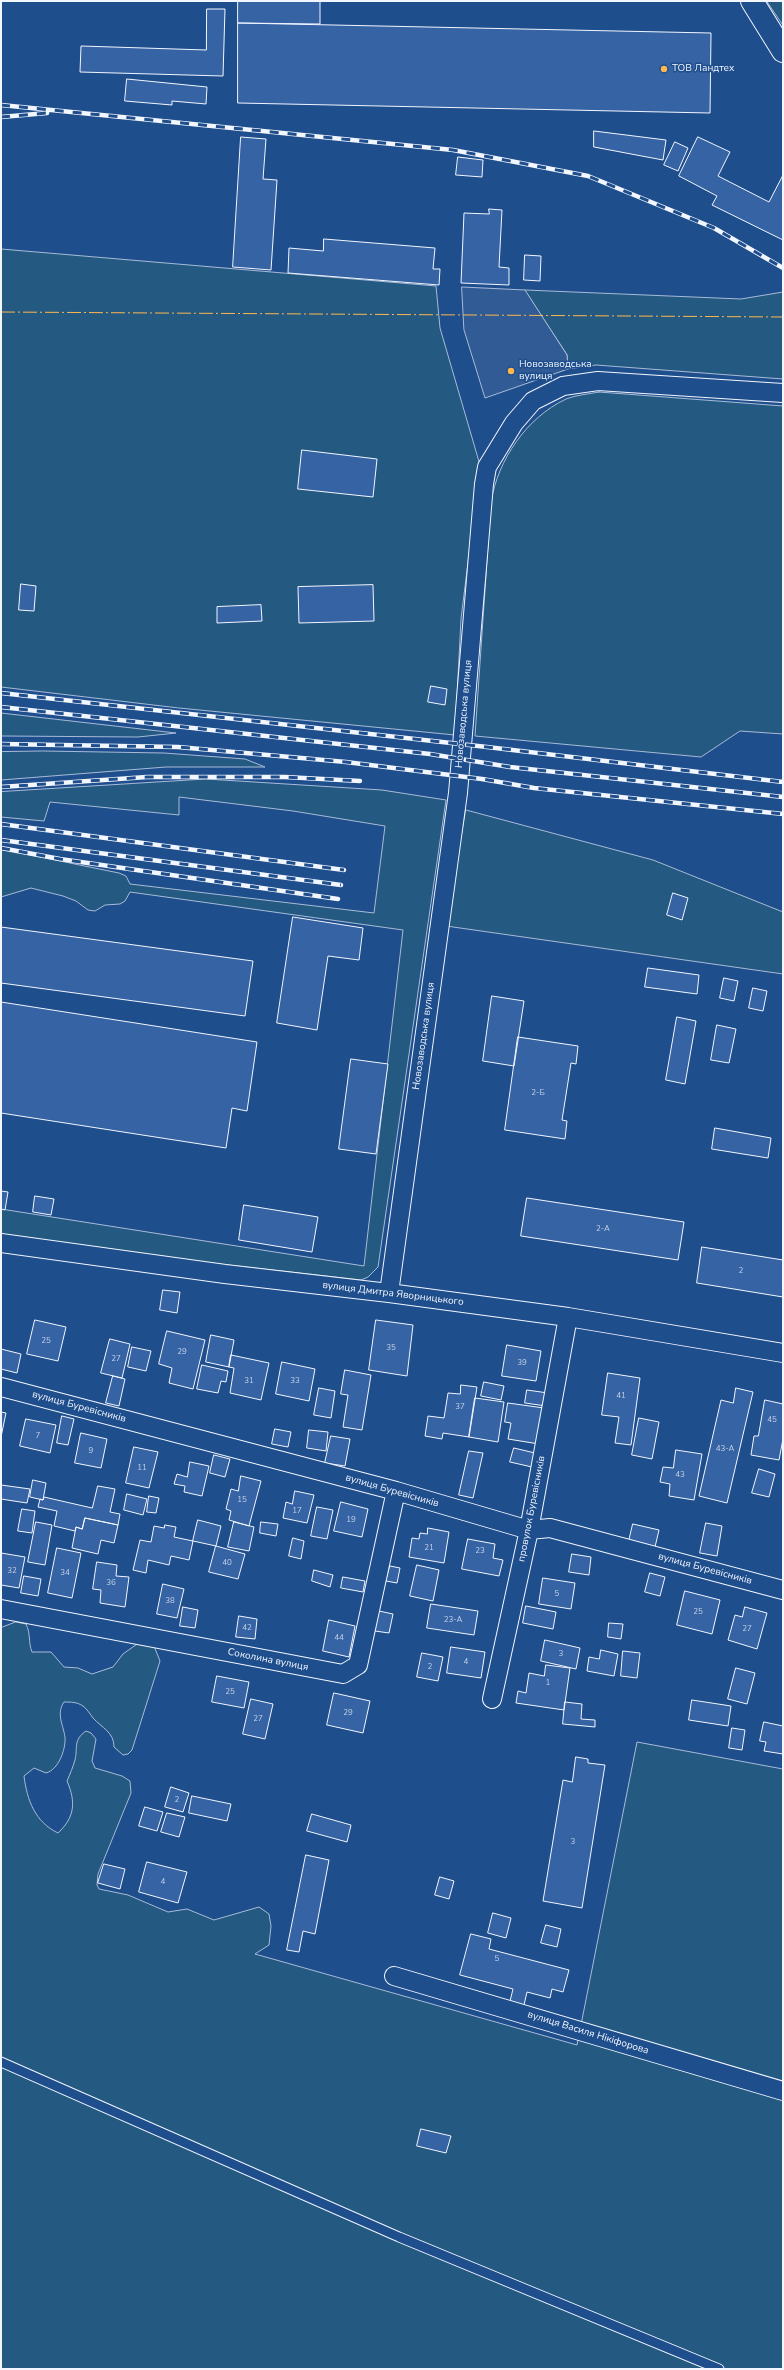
<!DOCTYPE html>
<meta charset="utf-8">
<style>
body{margin:0}
#map{position:relative;width:784px;height:2370px;overflow:hidden;background:#1f4e8c;font-family:"Nunito Sans",sans-serif}
canvas{display:block}
.frame{position:absolute;inset:0;border:2px solid #f2f6ff;pointer-events:none}
</style>
<div id="map">
<canvas width="784" height="2370"></canvas>
<div class="frame"></div>
</div>
<script>
const ctx = document.querySelector('canvas').getContext('2d');
ctx.lineJoin = 'round';
function fill(path, color) { ctx.fillStyle = color; ctx.fill(path, 'evenodd'); }
function trace(path, color, width, dash) { ctx.strokeStyle = color; ctx.lineWidth = width; ctx.lineCap = dash ? 'butt' : 'round'; ctx.setLineDash(dash || []); ctx.stroke(path); }
function write(font, color, halo, rows, align = 'center') {
  ctx.font = font + ' "Nunito Sans",sans-serif'; ctx.lineWidth = 3; ctx.setLineDash([]); ctx.textBaseline = 'middle'; ctx.strokeStyle = halo; ctx.fillStyle = color; for (const [text, x, y, turn = 0] of rows) {
    ctx.save(); ctx.translate(x, y); ctx.rotate((+turn || 0) * Math.PI / 180); ctx.textAlign = isNaN(turn) ? turn : align; if (halo) ctx.strokeText(text, 0, 0); ctx.fillText(text, 0, 0); ctx.restore();
  }
}
const green = new Path2D(`
 M767,1H783V25Z
 M1,249L436,286L440,328L480,465L461,619L455,735L179,708L1,687Z
 M525,290L741,299L783,292V379L596,365L568,369L567,355Z
 M599,392L783,406V734L740,731L701,757L475,736L491,502C498,460 526,418 566,399C576,395 589,394 599,392Z
 M1,713L176,733L138,737L1,736Z
 M43,751L164,753L245,759L265,767H166L1,780V752Z
 M206,779L382,790L446,800L378,1267L368,1277L361,1280L202,1262L1,1234V1209L364,1266L403,930L130,892L125,901L120,904L105,905L95,911L88,910L76,901L63,896L31,888L1,897V849L119,873L126,876L130,884L374,913L385,826L293,811L179,797V815L50,802L44,821L1,817V792Z
 M466,810L653,860L783,912V974L446,926Z
 M16,1622L26,1624C31,1634 28,1642 32,1652H51L64,1667L78,1668L92,1674L113,1667L123,1654L137,1644L154,1646L160,1661L132,1750L128,1754L123,1755L114,1747C114,1732 102,1728 93,1718C90,1714 87,1709 83,1706C77,1702 71,1702 64,1702C56,1714 63,1724 65,1737C66,1750 58,1770 46,1773L34,1768L24,1776C27,1800 35,1822 58,1833C75,1817 76,1802 67,1781C70,1774 73,1767 75,1760C78,1747 73,1740 86,1731L91,1733L96,1739L92,1761L95,1768L122,1776L130,1781L131,1793L98,1874L97,1885L99,1889L128,1895L168,1912L187,1909L214,1920L259,1907L269,1914L271,1926L269,1945L255,1954L577,2045L637,1742L783,1769V2369H1V1628Z`);
fill(green, '#245a82');
trace(green, '#a8bbd7', 1);
const parking = new Path2D(`
 M462,287L525,290L567,355L568,369L485,398L464,330Z`);
fill(parking, '#305b95');
trace(parking, '#a8bbd7', 1);
const building = new Path2D(`
 M238,1H320V24L238,23Z
 M207,9H225L223,76L80,72L81,46L206,50Z
 M238,23L711,33L710,113L238,103Z
 M127,79L207,87L206,104L172,101V105L125,101Z
 M594,131L666,140L663,160L594,147Z
 M241,137L266,139L263,179L277,180L271,270L233,267Z
 M698,137L730,152L718,176L769,202L783,175V240L712,205L717,196L679,176Z
 M675,142L688,148L678,171L664,165Z
 M458,157L483,160L482,177L456,175Z
 M489,209L502,210L499,267L509,268V285L461,283L464,213L489,214Z
 M324,239L435,248L433,269H440L439,285L288,273L289,248L323,251Z
 M525,255L541,256L540,281L524,280Z
 M302,450L377,459L373,497L298,489Z
 M21,584L36,586L34,611L19,610Z
 M373,585L374,621L299,623L298,587Z
 M261,605L262,621L217,623V607Z
 M431,686L447,689L445,705L428,702Z
 M673,893L688,898L682,920L667,915Z
 M293,917L363,928L359,960L328,956L317,1030L277,1023Z
 M1,927L253,961L245,1016L1,983Z
 M648,968L699,975L697,994L645,987Z
 M724,978L738,981L734,1001L720,998Z
 M753,988L767,991L763,1011L749,1008Z
 M492,996L524,1001L514,1066L483,1061Z
 M1,1002L257,1042L247,1111L232,1108L226,1148L1,1113Z
 M677,1017L696,1021L685,1084L666,1080Z
 M717,1025L736,1029L729,1063L711,1060Z
 M518,1037L578,1046L576,1064L571,1063L562,1120L567,1121L565,1139L505,1130Z
 M351,1059L388,1064L376,1154L339,1149Z
 M715,1128L771,1138L768,1158L712,1149Z
 M1,1191L8,1192L5,1210L1,1209Z
 M35,1196L54,1199L51,1215L33,1212Z
 M527,1198L684,1222L678,1260L521,1236Z
 M244,1205L318,1217L312,1252L239,1240Z
 M702,1247L783,1260V1297L697,1283Z
 M163,1290L180,1292L177,1313L160,1310Z
 M35,1320L66,1327L58,1361L27,1354Z
 M376,1320L413,1325L407,1376L369,1370Z
 M167,1331L205,1340L193,1389L169,1383L172,1368L159,1364Z
 M211,1335L234,1340L229,1367L206,1362Z
 M110,1339L130,1344L122,1378L101,1373Z
 M507,1345L541,1351L536,1381L502,1376Z
 M132,1347L151,1351L146,1371L128,1367Z
 M1,1349L21,1354L17,1373L1,1369Z
 M231,1355L269,1363L261,1400L230,1393L234,1368L229,1367Z
 M282,1362L315,1369L309,1401L276,1394Z
 M202,1365L228,1371L226,1382L221,1381L218,1393L197,1389Z
 M345,1370L371,1375L362,1430L343,1427L348,1395L341,1394Z
 M608,1373L640,1378L631,1445L615,1443L619,1417L602,1415Z
 M113,1376L125,1379L119,1406L106,1403Z
 M484,1382L504,1386L501,1400L481,1396Z
 M461,1385L477,1387L469,1437L443,1433L442,1439L425,1436L428,1416L444,1418L448,1393L460,1394Z
 M319,1388L335,1391L331,1418L314,1415Z
 M736,1388L753,1392L727,1503L699,1496L721,1400L733,1403Z
 M527,1390L548,1393L546,1406L525,1403Z
 M475,1398L504,1402L498,1442L469,1437Z
 M765,1400L783,1404V1439L779,1460L751,1455L754,1436H758Z
 M508,1403L544,1408L539,1444L508,1439L511,1423L505,1422Z
 M1,1412L6,1413L1,1437Z
 M62,1416L74,1419L68,1445L57,1443Z
 M639,1418L659,1422L652,1459L632,1455Z
 M26,1419L56,1425L50,1453L20,1446Z
 M275,1429L291,1432L288,1447L272,1444Z
 M309,1430L328,1432L326,1451L307,1448Z
 M81,1433L107,1439L101,1468L75,1463Z
 M331,1436L350,1439L345,1466L325,1463Z
 M134,1447L158,1452L149,1488L126,1483Z
 M514,1448L535,1453L532,1467L510,1462Z
 M676,1450L702,1454L694,1500L669,1496L670,1484L660,1482L663,1467L673,1468Z
 M469,1451L483,1453L473,1498L459,1495Z
 M214,1455L230,1459L225,1477L210,1473Z
 M190,1462L209,1466L202,1496L184,1492L185,1486L174,1484L177,1474L187,1477Z
 M759,1469L775,1474L769,1497L752,1493Z
 M241,1476L261,1481L249,1526L229,1520L231,1511L226,1509L231,1489L238,1491Z
 M33,1480L46,1483L43,1500L30,1497Z
 M1,1485L30,1489L27,1503L1,1499Z
 M98,1486L115,1489L110,1512L120,1514L118,1525L85,1518L82,1529L76,1527L75,1531L54,1526L57,1511L38,1507L40,1499L43,1500L44,1497L92,1508Z
 M295,1491L314,1495L307,1523L283,1518L286,1502L292,1504Z
 M127,1494L147,1499L143,1515L124,1510Z
 M149,1496L159,1498L156,1513L147,1512Z
 M341,1502L368,1509L362,1537L334,1531Z
 M317,1507L333,1510L327,1539L311,1536Z
 M22,1509L35,1511L32,1533L18,1531Z
 M85,1518L118,1525L114,1543L101,1540L98,1554L72,1548L76,1527L82,1529Z
 M198,1520L221,1526L216,1546L193,1541Z
 M36,1522L52,1525L45,1565L28,1562Z
 M234,1522L254,1527L249,1551L228,1547Z
 M261,1522L278,1524L276,1536L260,1533Z
 M706,1523L722,1526L717,1556L700,1553Z
 M633,1524L659,1530L655,1547L629,1541Z
 M165,1525L176,1527L174,1537L193,1541L189,1560L171,1556L169,1565L148,1560L146,1573L133,1570L140,1540L151,1542L154,1526L164,1528Z
 M428,1528L449,1532L444,1563L409,1557L412,1538L419,1539L420,1533L427,1534Z
 M293,1538L304,1541L301,1559L289,1556Z
 M468,1539L495,1544L493,1558L503,1560L499,1576L462,1569Z
 M216,1546L245,1554L238,1579L209,1572Z
 M57,1548L81,1553L72,1598L48,1593Z
 M1,1553L25,1557L19,1588L1,1585Z
 M572,1554L591,1557L589,1575L569,1572Z
 M97,1562L117,1565L116,1576L129,1577L125,1607L100,1603L101,1590L93,1589Z
 M417,1565L439,1570L433,1601L410,1596Z
 M390,1566L400,1568L397,1583L386,1581Z
 M314,1570L333,1575L330,1587L312,1581Z
 M650,1573L665,1577L660,1596L645,1592Z
 M24,1576L41,1579L38,1596L21,1593Z
 M343,1577L365,1581L363,1592L341,1588Z
 M543,1578L575,1583L571,1609L539,1604Z
 M163,1584L184,1589L177,1618L157,1614Z
 M685,1591L720,1600L712,1634L677,1625Z
 M431,1604L478,1611L474,1635L427,1628Z
 M526,1606L556,1612L553,1629L523,1623Z
 M183,1607L198,1610L195,1628L180,1626Z
 M745,1607L767,1613L757,1649L728,1640L735,1615L742,1617Z
 M379,1611L393,1614L389,1633L375,1631Z
 M239,1616L257,1619L255,1639L236,1637Z
 M329,1620L355,1626L349,1657L323,1651Z
 M609,1623L623,1624L621,1639L608,1637Z
 M545,1640L580,1648L576,1669L541,1661Z
 M451,1647L485,1652L481,1678L447,1673Z
 M601,1650L618,1654L614,1676L587,1671L589,1657L599,1659Z
 M623,1651L640,1653L637,1678L621,1676Z
 M422,1653L443,1657L438,1681L417,1677Z
 M546,1665L570,1668L564,1710L516,1703L518,1691L526,1693L529,1673L544,1676Z
 M736,1668L755,1673L747,1704L728,1699Z
 M217,1676L249,1682L244,1708L212,1702Z
 M334,1693L370,1701L363,1733L327,1725Z
 M251,1699L273,1704L265,1739L243,1734Z
 M692,1700L731,1706L728,1726L689,1720Z
 M565,1702L582,1704L581,1719L595,1720V1727L563,1724Z
 M764,1722L783,1726V1754L764,1751L766,1742L760,1741Z
 M732,1728L745,1730L742,1750L729,1748Z
 M576,1757L588,1759V1763L605,1765L582,1908L543,1901L563,1780L572,1782Z
 M171,1787L189,1793L183,1812L165,1807Z
 M192,1796L231,1804L227,1821L189,1813Z
 M145,1807L163,1812L157,1831L139,1826Z
 M167,1813L185,1817L179,1837L161,1832Z
 M312,1814L351,1825L347,1842L307,1831Z
 M306,1855L329,1860L315,1934L303,1931L299,1952L287,1950Z
 M147,1862L187,1872L178,1903L139,1892Z
 M104,1864L125,1869L120,1889L98,1883Z
 M440,1877L454,1881L449,1899L435,1895Z
 M493,1913L511,1918L506,1938L488,1933Z
 M546,1925L561,1929L557,1947L541,1943Z
 M471,1934L491,1939L489,1949L569,1970L563,1992L552,1989L550,1998L527,1992L524,2005L510,2001L513,1989L460,1975Z
 M421,2129L451,2136L446,2153L417,2146Z`);
fill(building, '#3563a3');
trace(building, '#f2f6ff', 1);
const lane = new Path2D(`
 M1,2062L399,2237L719,2369`);
const street = new Path2D(`
 M1,1243L225,1274L389,1293L568,1317L783,1353
 M389,1293L458,793L484,484L487,467L514,423L533,401L563,386L598,381L783,393
 M1,1387L396,1491L529,1530L550,1528L783,1590
 M1,1609L343,1674L358,1665L396,1491
 M492,1699L529,1530L568,1317
 M394,1976L783,2091`);
const secondary = new Path2D(`
 M752,1L783,51`);
trace(lane, '#f2f6ff', 11);
trace(street, '#f2f6ff', 20);
trace(secondary, '#f2f6ff', 24);
trace(lane, '#1f4e8c', 9);
trace(street, '#1f4e8c', 18);
trace(secondary, '#1f4e8c', 22);
const rail = new Path2D(`
 M1,105L453,150L588,176L714,228L783,268
 M1,117L47,113
 M1,693L487,747L783,782
 M1,707L430,754L510,767L783,797
 M1,744L178,747L346,762L482,779L534,788L783,814
 M1,787L147,777H285L360,781
 M1,824L344,870
 M1,840L341,885
 M1,848L60,859L338,899`);
trace(rail, '#f2f6ff', 4.5);
trace(rail, '#1f4e8c', 3, [9]);
trace(new Path2D(`
 M1,312L783,317`), '#ffb74d', 1, [14, 3, 2, 3]);
for (const [x, y, r, color] of [
 [664,69,4,"#ffb74d"],
 [511,371,4,"#ffb74d"]
]) { const dot = new Path2D(); dot.arc(x, y, r, 0, 2 * Math.PI); ctx.fillStyle = color; ctx.fill(dot); trace(dot, '#1f4e8c', 1.5); }
write('8px', '#c3d1e8', null, [
 ["2-Б",538,1093],
 ["2-А",603,1229],
 ["2",741,1271],
 ["25",46,1341],
 ["35",391,1348],
 ["29",182,1352],
 ["27",116,1359],
 ["39",522,1363],
 ["31",249,1381],
 ["33",295,1381],
 ["41",621,1396],
 ["37",460,1407],
 ["45",772,1420],
 ["7",38,1436],
 ["43-А",725,1449],
 ["9",91,1451],
 ["11",142,1468],
 ["43",680,1475],
 ["15",242,1500],
 ["17",297,1511],
 ["19",351,1520],
 ["21",429,1548],
 ["23",480,1551],
 ["40",227,1563],
 ["32",12,1571],
 ["34",65,1573],
 ["36",111,1583],
 ["5",557,1594],
 ["38",170,1601],
 ["25",698,1612],
 ["23-А",453,1620],
 ["42",247,1628],
 ["27",747,1629],
 ["44",339,1638],
 ["3",561,1654],
 ["4",466,1662],
 ["2",430,1667],
 ["1",548,1683],
 ["25",230,1692],
 ["29",348,1713],
 ["27",258,1719],
 ["2",177,1800],
 ["3",573,1842],
 ["4",163,1882],
 ["5",497,1959]
]);
write('10px', '#f2f6ff', '#1f4e8c', [
 ["ТОВ Ландтех",672,69],
 ["Новозаводська",519,365],
 ["вулиця",519,377]
], 'left');
write('10px', '#f2f6ff', '#1f4e8c', [
 ["Новозаводська вулиця",464,714,-85],
 ["Новозаводська вулиця",424,1036,-82],
 ["вулиця Дмитра Яворницького",393,1294,7],
 ["вулиця Буревісників",79,1407,15],
 ["вулиця Буревісників",392,1491,16],
 ["провулок Буревісників",532,1509,-79],
 ["вулиця Буревісників",705,1569,15],
 ["Соколина вулиця",268,1660,11],
 ["вулиця Василя Нікіфорова",588,2033,17]
]);
</script>
